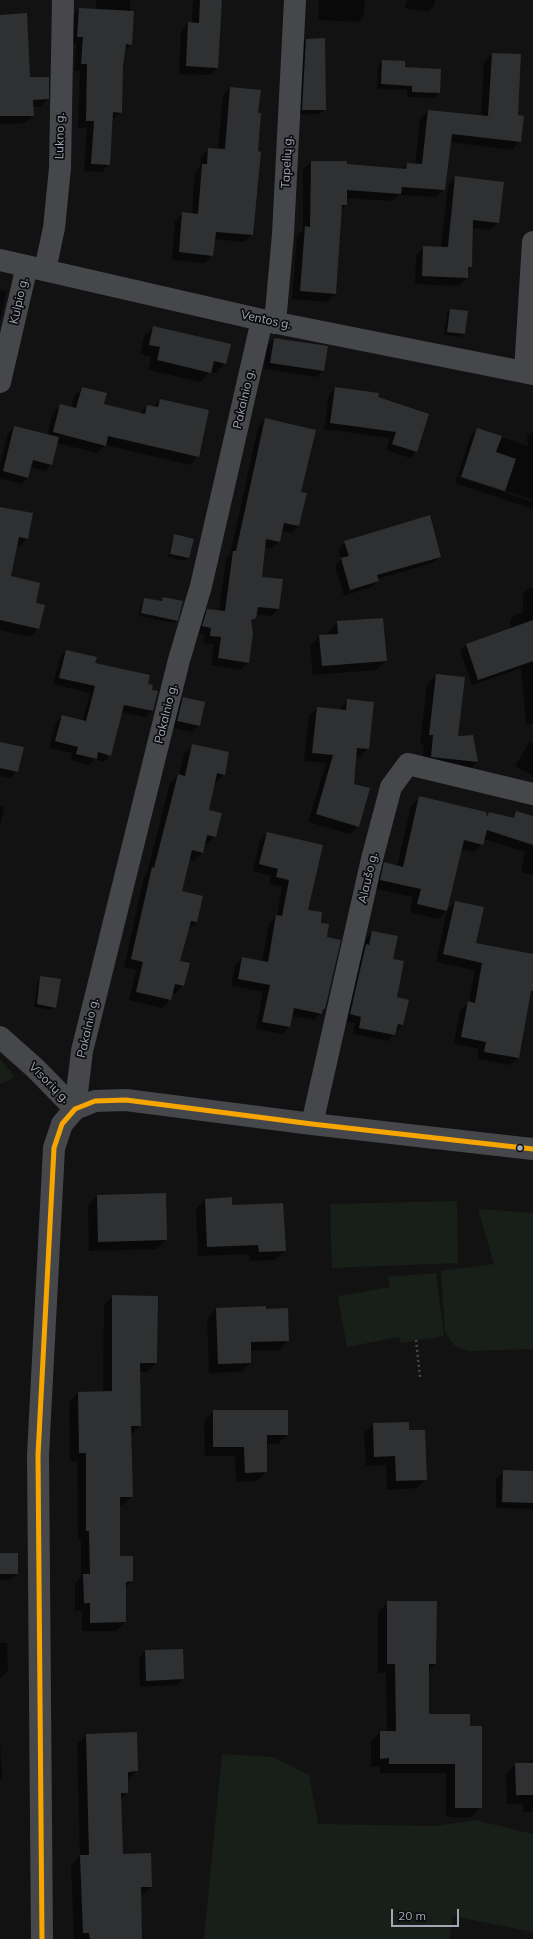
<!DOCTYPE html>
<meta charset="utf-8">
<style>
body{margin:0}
#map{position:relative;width:533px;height:1939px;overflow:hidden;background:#121212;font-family:Mulish,sans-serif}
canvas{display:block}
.scale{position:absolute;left:391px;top:1909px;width:68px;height:18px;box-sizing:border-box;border:2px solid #a1a7b5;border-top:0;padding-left:5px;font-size:12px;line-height:14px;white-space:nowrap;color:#a1a7b5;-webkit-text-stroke:3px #0c0c0e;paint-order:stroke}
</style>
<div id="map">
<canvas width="533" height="1939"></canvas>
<div class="scale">20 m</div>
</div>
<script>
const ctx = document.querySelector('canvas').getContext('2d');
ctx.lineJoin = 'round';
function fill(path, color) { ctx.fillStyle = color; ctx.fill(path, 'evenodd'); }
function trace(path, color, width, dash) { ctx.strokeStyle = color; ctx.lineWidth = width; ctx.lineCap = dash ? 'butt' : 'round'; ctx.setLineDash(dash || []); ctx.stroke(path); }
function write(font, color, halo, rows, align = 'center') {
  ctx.font = font + ' Mulish,sans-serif'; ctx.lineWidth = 3.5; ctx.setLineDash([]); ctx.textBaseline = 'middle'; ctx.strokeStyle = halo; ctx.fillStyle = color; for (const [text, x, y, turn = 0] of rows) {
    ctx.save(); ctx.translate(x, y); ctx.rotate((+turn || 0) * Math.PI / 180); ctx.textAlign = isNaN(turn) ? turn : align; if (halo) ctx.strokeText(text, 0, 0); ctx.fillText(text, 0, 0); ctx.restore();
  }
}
fill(new Path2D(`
 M0,1059L15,1077L0,1084Z
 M457,1201L458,1263L332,1268L330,1204Z
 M478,1209L533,1213V1349L468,1351L454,1345L445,1332L441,1271L494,1264Z
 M436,1273L444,1336L401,1343L399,1337L347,1347L338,1296L390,1287L388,1277Z
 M222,1754L273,1757L309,1775L318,1824L436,1826L475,1820L533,1834V1932L453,1916L449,1939H204Z`), '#181f19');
fill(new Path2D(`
 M96,0H130L131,44L124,51L121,112L112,120L109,164L102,172L84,171L87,128H78L80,71H74L76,45L70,44L71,17L79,9L96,10Z
 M193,0H223V4L220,7L217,68L210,75L179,74L181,31L188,23H192Z
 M319,0H365L364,16L358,22L318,20Z
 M407,0H435L434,6L428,12L405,8Z
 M0,16L29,78L48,99L40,107H33V115L25,123L0,124Z
 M324,39L325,109L320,114L297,115L301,45L306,40Z
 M492,54L517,116L520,141L512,150L450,142L444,189L436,197L399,195L392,201L346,198V205L341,209L335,294L327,302L292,299L297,235L303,230V170L311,162L402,169L407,164L415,165L420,119L428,111L481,117L484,62Z
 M382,61L404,68L440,70L439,93L434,98L407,97V90L377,89L378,66Z
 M230,88L257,114L252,235L244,242L214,239L212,255L205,263L172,260L175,221L183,213L192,214L195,172L200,167L201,156L209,149H218L223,96Z
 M456,177L498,222L490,230L472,228L471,266L467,270V277L459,286L415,284L416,255L424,247L441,248L448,186Z
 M0,290L7,291L0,320Z
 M450,310L467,312L464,334L461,337L444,335L447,313Z
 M154,327L225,363L216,373L210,371L201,382L148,370L151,357L140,354L144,336Z
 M274,339L323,370L317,377L264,369L267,345Z
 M82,388L103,404L139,414L147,406L153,407L160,400L198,456L190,465L105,445L97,453L57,443L51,464L45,471L30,467L28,477L21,484L0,478V465L8,433L15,427L47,435L53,413L61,405L71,408L74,396Z
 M336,388L377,398L416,452L410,458L386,450L390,438L324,429L329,395Z
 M265,420L300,493L306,494L299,526L291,533L281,531L279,542L271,549L264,547L261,578L278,609L271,616L255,614V618L250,622L248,663L240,670L211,665L214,644L203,643L204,635L195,633L200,617L208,610L219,611L226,559L230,555L258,427Z
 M478,429L528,446L527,436L533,431V500L458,475L471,435Z
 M457,476L533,502V509L455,483Z
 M0,509L27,538L19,547L16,546L10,577L35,604L43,606L38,629L30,637L0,630Z
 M175,535L192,540L188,558L185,561L168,557L172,538Z
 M345,542L440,556L433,563L377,579L378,581L371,587L344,596L335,566L341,559L338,549Z
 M529,588H533V724L526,725L521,668L472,685L460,650L466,645L511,629L510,620L516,614L523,613V594Z
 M164,598L177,620L174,623L139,616L141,603L144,600L160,601Z
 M338,622L386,661L376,670L313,675L310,645L320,636L329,635L328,632Z
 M66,651L147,685L151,690L153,710L146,717L121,712L110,755L103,762L95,759L89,765L71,760L72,753L49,748L56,722L63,716L82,721L90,693L53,684L60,657Z
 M437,675L456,737L477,762L467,771L422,766L424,744H420L427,684Z
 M183,698L199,725L192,732L171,727L177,704Z
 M347,701L368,748L360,757L355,756L353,784L358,826L350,834L308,822L326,763L304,761L309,716L317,708L339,710Z
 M530,741L533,743V776L515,766Z
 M0,743L17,771L11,778L0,776Z
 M192,746L224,774L216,782H214L208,811L215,836L207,844H204L202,853L194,861L189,859L181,891L196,922L188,930L179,961L189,964L183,986L175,994L172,993L170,1000L162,1008L129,1000L136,970L124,967L144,877L147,873L170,783L179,775L184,754Z
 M420,797L486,817L490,813L533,826V875L521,872L525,852L483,839L482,844L474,852L461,849L446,911L455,902L475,944L533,955V991L529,994L518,1058L510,1065L477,1059L479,1049L454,1044L460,1010L469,1003L475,970L436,962L447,910L438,919L410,912L413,897L373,888L376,872L384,863L397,866L411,806Z
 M0,806L4,807L0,828Z
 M267,833L307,910L319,924L326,938L324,1009L314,1020L291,1016L289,1027L282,1034L256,1029L263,992L231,986L235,965L243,958L262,962L269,923L277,916L282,887L269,884L271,876L253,871L260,840Z
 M373,932L392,959L395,998L402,1025L388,1041L353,1034L355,1023L344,1021L359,952L364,947L366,938Z
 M41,977L55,1007L52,1010L34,1007L38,980Z
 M165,1194L166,1240L156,1249L89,1251L88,1205L97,1196Z
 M205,1199L231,1207L285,1251L275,1260L250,1261L249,1254L198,1256L196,1209Z
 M113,1296L156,1363L147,1372H139L140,1426L130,1435L132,1496L123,1505H119V1557L132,1581L125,1588V1622L116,1631H82V1611H75V1584L81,1577V1540H78L77,1461H70L69,1402L78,1393L103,1392L104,1305Z
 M216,1309L265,1310L288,1341L279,1350L250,1351V1363L241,1372L209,1373L207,1318Z
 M214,1411L287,1435L278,1444H266V1472L257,1481L236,1482L235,1456H205L204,1421Z
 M374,1424L408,1431L426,1479L417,1488L387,1490L386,1465L366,1466L364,1433Z
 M503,1472H533V1509L496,1508V1478Z
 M0,1554L17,1574L10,1580H0Z
 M388,1602L435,1664L428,1671V1716L469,1727L481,1807L471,1817H446V1773H380V1767H371V1742L380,1732H387L386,1673H378V1612Z
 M0,1643H7L8,1671L2,1677H0Z
 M145,1651L183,1679L177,1685L140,1687L139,1658Z
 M87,1735L137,1771L127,1781V1792L121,1799L122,1855L151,1887L141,1896V1939H74L71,1865L80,1856L77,1744Z
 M0,1740L2,1777L0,1779Z
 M531,1760H533V1812H523V1804H507L506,1774L515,1764H527Z`), '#0007');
fill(new Path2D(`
 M200,0H222L218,68L186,66L188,22L199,23Z
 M79,8L134,11L132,45L126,44L123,66L122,113L113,112L110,165L91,164L94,121H86L87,64H81L83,37H77Z
 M27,13L30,77H49V99L33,100L34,116H0V15Z
 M325,38L326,110H302L306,39Z
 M492,53L521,54L518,115L524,116L521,142L452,134L445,190L402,187L401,194L347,190V205H342L336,294L300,291L305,226L310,227L311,161H347V164L406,169L407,163L422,164L428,110L488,116Z
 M382,60L405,61V67L441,69L440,93L412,92V86L381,84Z
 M230,87L261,90L258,113H261L258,151L261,152L253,235L216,232L213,256L179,252L182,212L198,214L202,164H207L208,148L225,149Z
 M455,176L504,182L499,223L473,220L472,267H468V278L422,276L423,246L448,247Z
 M450,309L468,311L465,334L447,332Z
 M153,326L231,344L226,364L214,361L211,373L157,360L160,347L149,345Z
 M274,338L328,346L324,371L270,363Z
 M82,387L107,393L104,404L145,414L147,405L158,407L160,399L209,410L199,457L108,436L106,446L53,432L60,404L76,408Z
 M335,387L379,393L378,397L429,414L417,452L392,444L396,432L330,423Z
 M265,418L316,430L301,492L307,493L299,526L284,523L280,542L266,539L262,577L283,579L279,609L258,607L256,618L251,620L253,633L249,663L218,658L221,637L210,636L211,628L202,626L207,609L225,611L233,551H236Z
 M14,426L59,437L52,465L33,460L28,478L3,471Z
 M477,428L502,436L496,452L516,459L505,491L461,477Z
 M0,507L33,513L28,539L19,537L11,576L40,583L36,603L45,605L39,629L0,620Z
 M430,515L441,557L377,575L379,581L350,590L341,558L349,556L344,541Z
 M174,534L194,539L189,558L170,554Z
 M163,597L183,601L178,621L141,613L144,598L162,601Z
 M383,618L387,661L322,666L319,635L338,634L337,621Z
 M533,620V661L478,680L466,644Z
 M66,650L97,657L95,663L150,675L148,684L153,685L152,690L158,691L153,711L124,705L111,756L98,752L97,759L76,754L78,747L55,741L62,715L86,721L95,686L59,678Z
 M436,674L465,677L458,736L473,735L478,762L431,757L433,735H429Z
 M183,697L205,702L200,726L177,721Z
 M347,699L374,702L369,749L357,748L354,784L370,788L359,827L316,814L333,755L312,753L317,707L346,710Z
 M0,742L24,747L18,772L0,768Z
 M192,744L229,752L225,775L217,773L209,810L222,813L216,837L207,835L203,853L192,850L182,891L203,896L197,922L191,921L180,961L190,963L184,986L175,984L171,1000L136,992L143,962L131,959L152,867L154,868L178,774L185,776Z
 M419,796L486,812L487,817L489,812L514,818L516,811L533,816V845L487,830L483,845L464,840L447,911L417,904L421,889L380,880L384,862L403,867Z
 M267,832L323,845L308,910L322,912L321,923L329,924L327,937L341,940L325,1009H323L322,1014L294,1008L290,1027L262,1022L270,985L238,979L242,957L268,962L276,915L282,916L289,880L276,877L278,869L259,864Z
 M455,901L484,907L476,943L533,954V991H531L519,1058L484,1052L486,1042L461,1037L468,1001L475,1003L482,963L443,954Z
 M372,931L398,936L393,959L404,961L397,997L409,1000L403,1025L398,1024L395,1035L359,1028L361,1017L350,1014L366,944L369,945Z
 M40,976L61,979L56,1008L37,1004Z
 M166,1193L167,1240L98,1242L97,1195Z
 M232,1197V1205L283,1203L286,1251L259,1252L258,1245L207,1247L205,1199Z
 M112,1295L158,1296L157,1363H140L141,1426H131L133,1497H120V1556H133V1581L126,1582V1622L90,1623V1603H84L83,1574H90L89,1531H86V1453H79L78,1392L112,1391Z
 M266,1306V1309L288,1308L289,1341L251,1342V1363L218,1364L216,1308Z
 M213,1410H288V1435H267V1472L245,1473L244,1447H213Z
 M409,1422V1430H425L427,1480L396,1481L395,1456L374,1457L373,1423Z
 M503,1470L533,1471V1503L502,1502Z
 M0,1553H18V1574H0Z
 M387,1601H437L436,1664H429V1714H470V1726H482V1808H455V1764H389V1758L380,1759V1731H396L395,1664H387Z
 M183,1649L184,1679L146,1681L145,1650Z
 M137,1732L138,1771L128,1772V1793H121L123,1854L151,1853L152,1887H141L142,1939H90L89,1933H83L80,1855H89L86,1734Z
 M515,1763H533V1795H516Z`), '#2f3032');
trace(new Path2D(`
 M416,1340L420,1377`), '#47494d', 2.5, [2, 3]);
trace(new Path2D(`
 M0,260L262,320L533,374
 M45,270L54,228L60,168L63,0
 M275,323L283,234L295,0
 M525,371L533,242
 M0,382L27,266
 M0,1037L35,1068L75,1109
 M75,1109L82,1051L179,660L201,586L262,320
 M75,1109L95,1101L126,1100L312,1124L533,1149
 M312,1124L372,859L391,787L408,764L533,794
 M42,1939L38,1455L54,1148L62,1124L75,1109`), '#46474b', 22);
trace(new Path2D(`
 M75,1109L95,1101L126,1100L312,1124L533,1149
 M42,1939L38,1455L54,1148L62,1124L75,1109`), '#f7a600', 5);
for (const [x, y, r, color] of [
 [520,1148,3.5,"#a1a7b5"]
]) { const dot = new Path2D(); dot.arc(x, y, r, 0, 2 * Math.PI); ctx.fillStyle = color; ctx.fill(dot); trace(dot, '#0c0c0e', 1.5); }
write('12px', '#a1a7b5', '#0c0c0e', [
 ["Lukno g.",60,136,-89],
 ["Tapelių g.",287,162,-87],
 ["Kulpio g.",19,301,-77],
 ["Ventos g.",266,320,12],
 ["Pakalnio g.",244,399,-77],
 ["Pakalnio g.",166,714,-76],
 ["Alaušo g.",368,878,-77],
 ["Pakalnio g.",88,1028,-77],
 ["Visorių g.",49,1083,45]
]);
</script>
